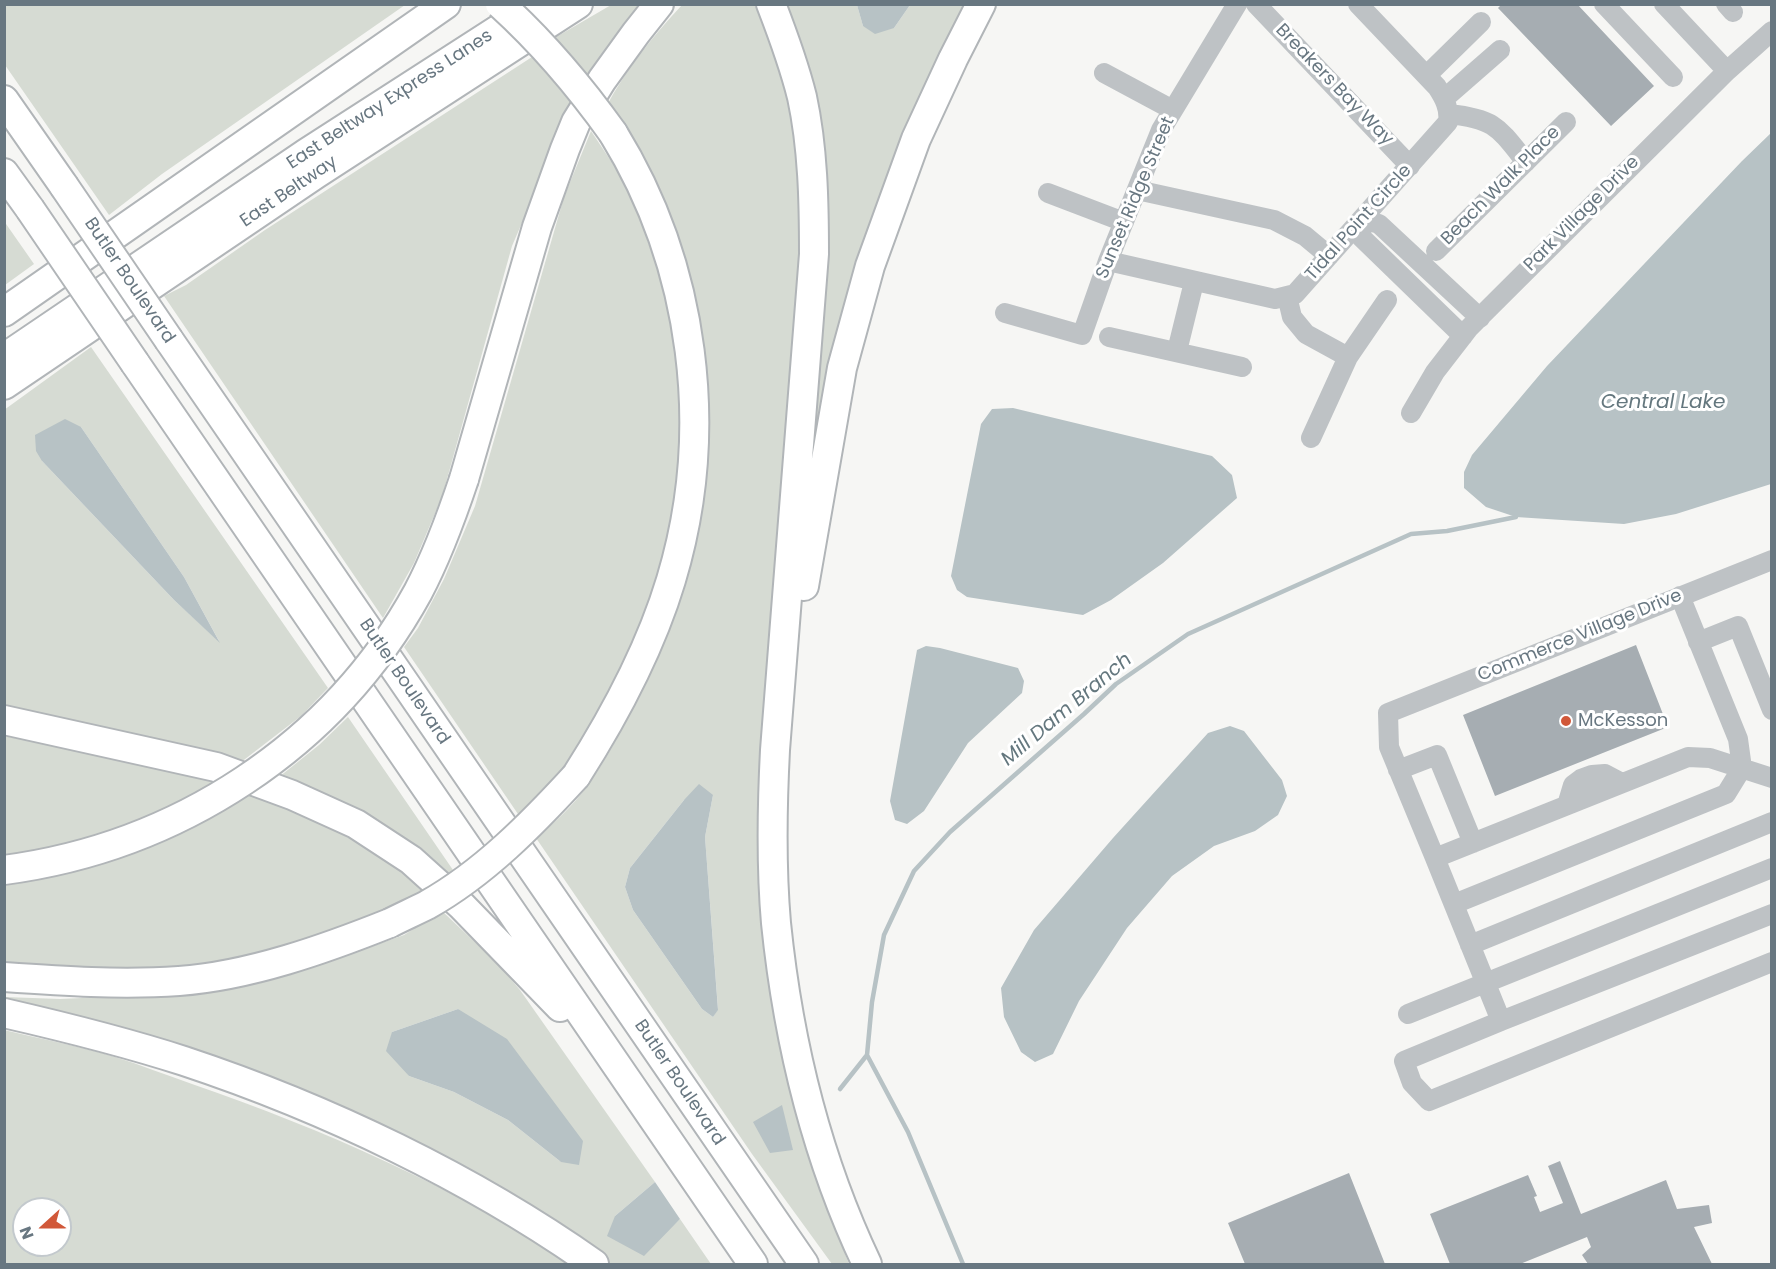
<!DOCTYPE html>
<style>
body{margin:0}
#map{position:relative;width:1776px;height:1269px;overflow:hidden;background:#f6f6f4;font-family:Poppins,sans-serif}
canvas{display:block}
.frame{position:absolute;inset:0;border:6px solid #687781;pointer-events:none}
.north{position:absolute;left:12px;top:1197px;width:60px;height:60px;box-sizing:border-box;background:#fff;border:2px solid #c3c9cd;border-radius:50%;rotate:249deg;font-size:16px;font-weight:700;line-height:24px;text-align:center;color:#687781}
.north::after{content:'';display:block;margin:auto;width:21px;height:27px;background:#d15839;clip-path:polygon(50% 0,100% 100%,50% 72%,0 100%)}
</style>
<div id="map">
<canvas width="1776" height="1269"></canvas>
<div class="frame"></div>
<div class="north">N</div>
</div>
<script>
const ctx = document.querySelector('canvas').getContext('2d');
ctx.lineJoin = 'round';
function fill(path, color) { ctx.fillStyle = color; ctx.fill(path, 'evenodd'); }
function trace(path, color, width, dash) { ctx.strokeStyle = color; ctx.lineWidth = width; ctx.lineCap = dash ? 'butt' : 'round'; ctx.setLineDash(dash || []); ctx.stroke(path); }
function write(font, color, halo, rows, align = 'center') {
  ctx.font = font + ' Poppins,sans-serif'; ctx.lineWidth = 6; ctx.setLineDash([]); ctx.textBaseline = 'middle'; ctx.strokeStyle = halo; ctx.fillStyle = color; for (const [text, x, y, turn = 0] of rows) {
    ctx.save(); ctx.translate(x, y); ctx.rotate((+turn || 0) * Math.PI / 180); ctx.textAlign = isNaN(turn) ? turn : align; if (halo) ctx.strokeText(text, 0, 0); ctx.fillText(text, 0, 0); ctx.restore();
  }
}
fill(new Path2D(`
 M4,5L5,4L405,5L162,174L109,215L5,65Z
 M611,5H643L586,80L551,40Z
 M682,5H755C762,21 770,38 776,55C798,121 801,190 801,259L773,685L793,1100C807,1157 828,1210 849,1264H832L752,1154L536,838C554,823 573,806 587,786C626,734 647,670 669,610C681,576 697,542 702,506C711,452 709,396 701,343L606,107C626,69 653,36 682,5ZM713,795L705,837L718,1009L713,1017L702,1009L633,910L625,887L630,868L684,800Z
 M782,5H857L863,26L894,28L910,5H974L813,463L827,229Z
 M532,57L573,104L512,246L442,497L414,563L383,618L164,296L186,285L265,230Z
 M591,131L617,170L639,216L664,288L674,339L683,423L677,486L665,556L647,613L607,699L566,765L520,817L404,647L418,628L444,579L475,506L564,197Z
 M4,221L34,264L5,285H4Z
 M91,347L328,688L301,716L236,766L5,714L4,410ZM81,427L184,577L219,641L174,600L42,461Z
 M348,717L453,870L442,878L279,777L319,745Z
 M4,736L186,771L310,811L427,887L392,909L285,948L222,963L179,967L133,968H41L5,965Z
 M442,911L497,963L520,990L655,1182L615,1216L668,1230L680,1219L711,1264H606L447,1165L5,1004V997L60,999L188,993L291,973L376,945L404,935ZM458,1009L561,1162L508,1120L454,1092L409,1076L392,1032Z
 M4,1030C41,1039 79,1046 115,1057C141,1065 166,1075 192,1084C325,1130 454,1187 573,1264H5ZM24,1209H60V1245H24Z`), '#d6dbd3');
fill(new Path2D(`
 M857,5V4L910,5L894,28L875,34L863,26Z
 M1771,133V484L1676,514L1624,524L1516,517L1486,507L1464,488V472L1472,455L1547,366L1742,161Z
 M1013,408L1212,456L1232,475L1237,498L1163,563L1111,600L1083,615L967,597L957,590L951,576L981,424L992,409Z
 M65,419L81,427L184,577L220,643L174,600L42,461L36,451L35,435Z
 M926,646L940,648L1018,668L1024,681L1022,693L968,743L924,811L907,824L895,820L890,801L917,650Z
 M1230,726L1244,731L1282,780L1287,796L1278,815L1255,831L1214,846L1172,876L1127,928L1079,1001L1053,1054L1035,1062L1021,1052L1004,1017L1001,988L1034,930L1113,838L1208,733Z
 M699,784L713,795L705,837L718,1010L713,1017L702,1009L633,910L625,887L630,868L684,800Z
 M458,1009L507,1039L583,1141L579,1165L561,1162L508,1120L454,1092L409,1076L386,1051L392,1032Z
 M782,1105L793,1150L770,1153L753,1122Z
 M655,1182L680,1219L644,1256L607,1236L615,1216Z`), '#b7c2c5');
trace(new Path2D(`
 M867,1055L908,1132L963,1264
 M840,1089L867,1055L872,1002L884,935L914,871L950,832L1084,714L1116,684L1188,634L1411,534L1447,531L1516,517`), '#b7c2c5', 4.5);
fill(new Path2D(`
 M1502,4H1577L1654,86L1611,126L1498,8Z
 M1636,645L1668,727L1495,796L1463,715Z
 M1560,1161L1581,1214L1666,1180L1677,1209L1709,1205L1712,1223L1694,1227L1712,1264H1588L1582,1255L1591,1247L1587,1237L1520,1264H1450L1430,1214L1528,1175L1537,1196L1534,1197L1540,1212L1563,1203L1548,1166Z
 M1349,1173L1385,1264H1245L1228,1223Z`), '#a6adb2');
const highway = new Path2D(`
 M771,4C783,35 794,65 802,97C813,148 814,202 814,254L775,750C772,808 771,866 776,923C788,1040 817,1159 867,1264
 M4,100L64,186
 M4,173L30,209
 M4,312L446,4
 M169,340L804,1264
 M4,358L305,154L538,4
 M135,363L753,1264
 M4,385L316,174L578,4
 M464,479L537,227L565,149L576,122L602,80L636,33L659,4
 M804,586L842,368L870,266L916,139L953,59L981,4
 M4,720L216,767L292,795L356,824L411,860L461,905L560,1007
 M576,776C615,715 650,650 671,580C716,431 695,266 613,133
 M4,977C62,981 120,985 179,981C249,976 325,949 390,923
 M4,1013C65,1027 125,1042 184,1061C326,1108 472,1178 594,1264`);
trace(highway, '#b1b5b8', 32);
trace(new Path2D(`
 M1256,4L1410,166
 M1604,4L1673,77
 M1664,4L1727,71
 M1726,4L1733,12
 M1104,73L1173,110
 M1427,75L1481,22
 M1445,98L1500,50
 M1449,114C1495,119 1498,127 1526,162
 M1137,190L1274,220L1305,236L1329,256
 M1048,193L1124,222
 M1362,219L1361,237L1463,336
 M1362,219L1379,224L1480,318
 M1436,251L1566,122
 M1108,261L1275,299L1295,294L1448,122C1450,108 1444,98 1437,87L1358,4
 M1287,296L1292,317L1306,334L1348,357
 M1005,313L1082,335L1108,261L1161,130L1237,4
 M1109,337L1242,367
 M1177,351L1194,282
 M1411,413L1435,372L1469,328L1727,71L1772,31
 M1311,438L1348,357L1387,300
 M1772,560L1388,713L1389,747L1435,858L1688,757L1710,758L1772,778
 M1698,642L1738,626L1772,710
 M1398,770L1437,755L1473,843
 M1567,805L1573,785L1581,779L1592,775L1605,774L1622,783
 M1435,858L1501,1021L1772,914
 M1454,904L1726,794L1742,768L1738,739L1680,596
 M1470,945L1772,822
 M1408,1014L1772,868
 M1501,1021L1404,1061L1412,1083L1429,1101L1772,962`), '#bec2c5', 20);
trace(highway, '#fff', 28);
const highwayBridge = new Path2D(`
 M500,4C543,43 580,87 613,133
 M64,186L169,340
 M30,209L135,363
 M4,870C177,847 333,747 418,592C437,556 451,518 464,479
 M390,923C402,917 415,911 427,905C484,873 532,824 576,776`);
trace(highwayBridge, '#b1b5b8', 32, []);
trace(highwayBridge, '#fff', 28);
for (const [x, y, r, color] of [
 [1566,721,6,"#d15839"]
]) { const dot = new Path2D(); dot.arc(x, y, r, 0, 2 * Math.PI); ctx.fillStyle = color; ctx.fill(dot); trace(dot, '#fff', 2); }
write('18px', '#687781', '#fff', [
 ["Breakers Bay Way",1334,85,46],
 ["East Beltway Express Lanes",390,100,-33],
 ["Beach Walk Place",1501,186,-45],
 ["East Beltway",289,192,-34],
 ["Sunset Ridge Street",1136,198,-67],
 ["Park Village Drive",1582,214,-45],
 ["Tidal Point Circle",1359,223,-48],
 ["Butler Boulevard",129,281,56],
 ["Commerce Village Drive",1580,636,-22],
 ["Butler Boulevard",404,682,56],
 ["Butler Boulevard",679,1083,56]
]);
write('18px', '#687781', '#fff', [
 ["McKesson",1578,721]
], 'left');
write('italic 20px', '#64777e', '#fff', [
 ["Central Lake",1663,403],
 ["Mill Dam Branch",1067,710,-40]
]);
</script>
